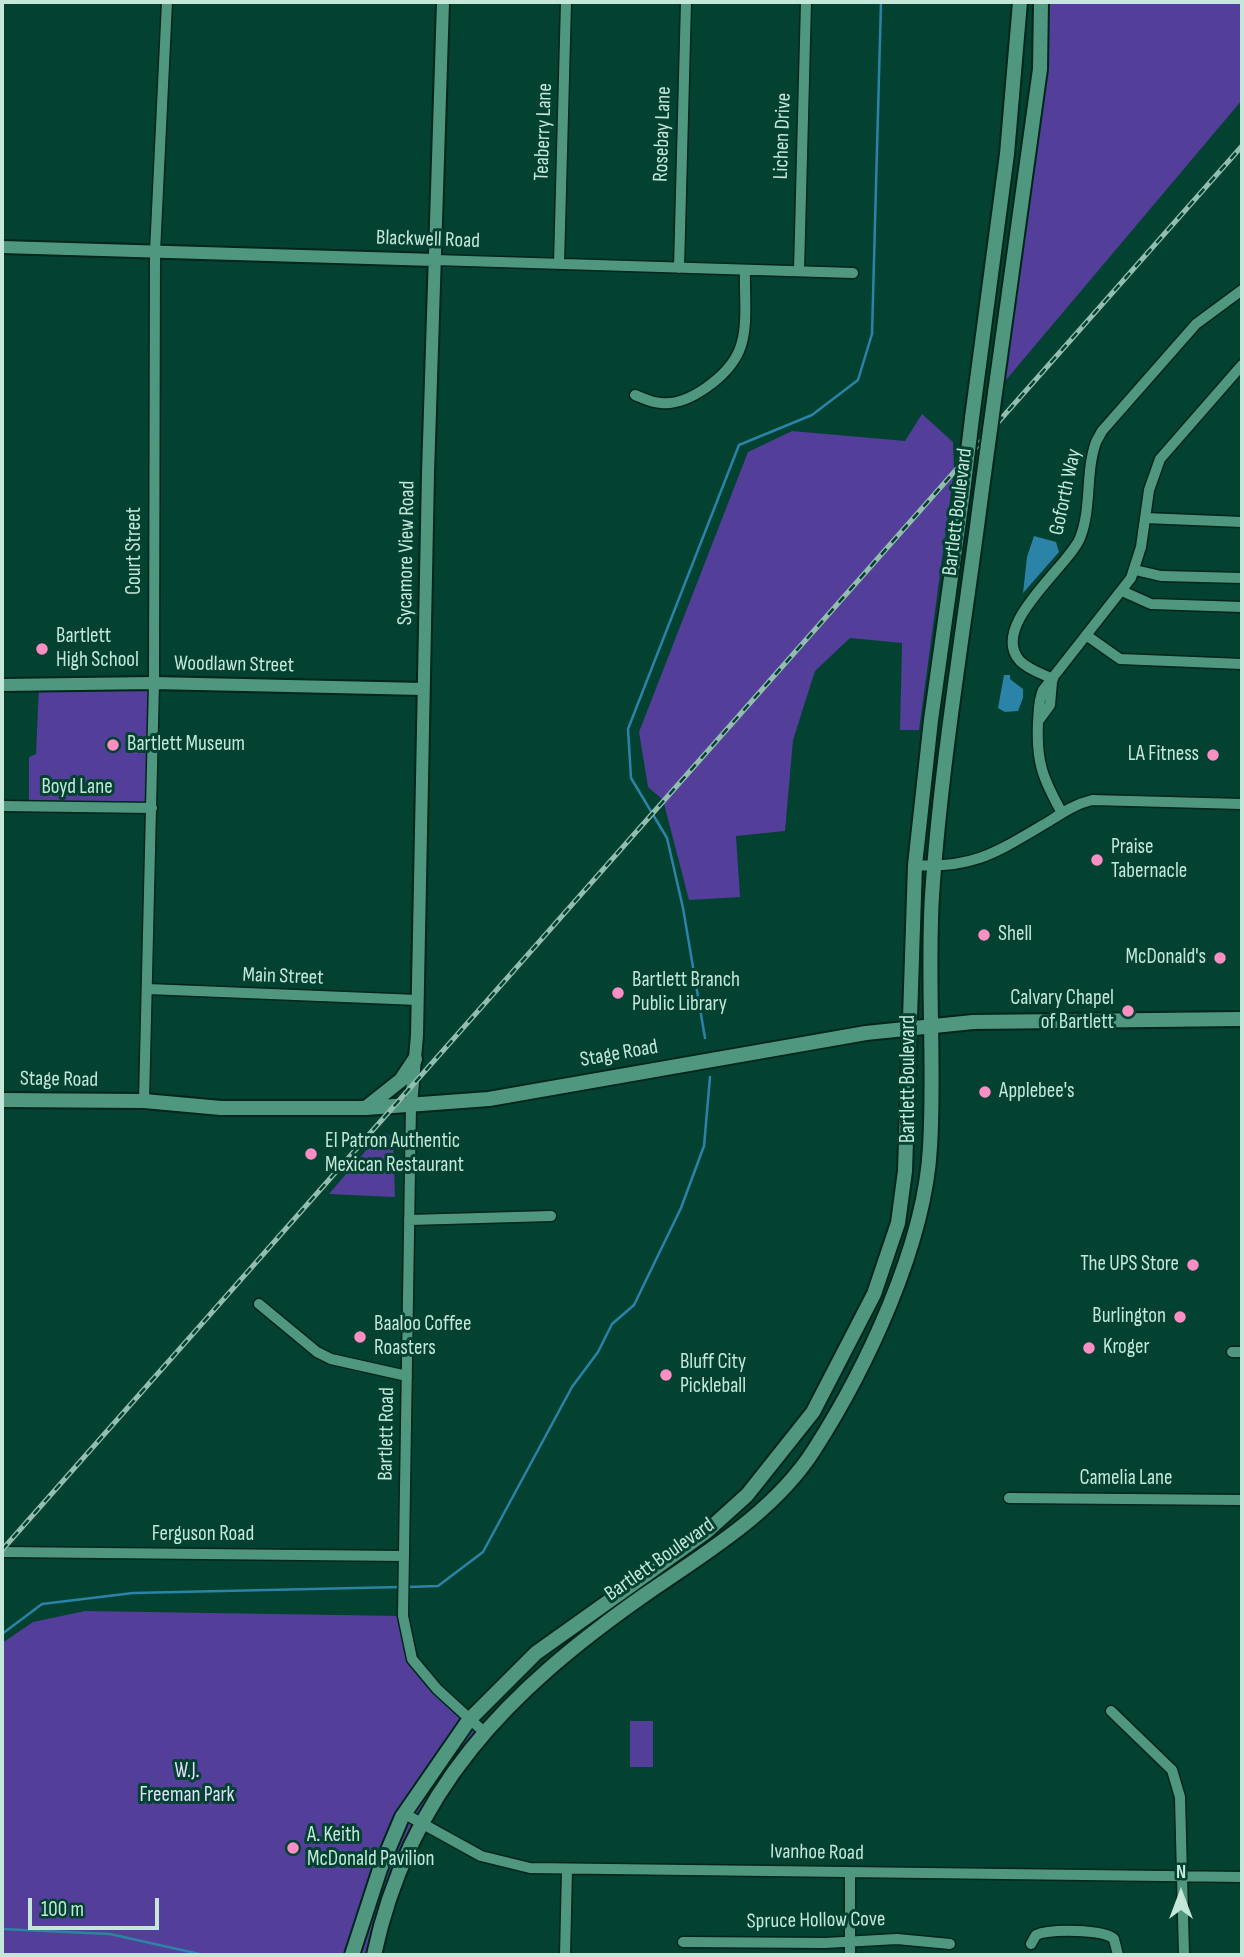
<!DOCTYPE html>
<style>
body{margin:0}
#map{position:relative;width:1244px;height:1957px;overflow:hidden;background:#034131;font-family:"Sofia Sans Condensed",sans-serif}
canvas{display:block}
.frame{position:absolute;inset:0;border:4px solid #c4e7d9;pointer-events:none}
.north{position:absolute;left:1146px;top:1859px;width:70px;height:70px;-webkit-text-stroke:5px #034131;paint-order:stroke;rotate:0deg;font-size:19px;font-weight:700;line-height:28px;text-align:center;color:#c4e7d9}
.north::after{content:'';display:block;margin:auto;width:24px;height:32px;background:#c4e7d9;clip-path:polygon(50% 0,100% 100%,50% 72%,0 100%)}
.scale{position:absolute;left:28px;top:1898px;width:131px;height:32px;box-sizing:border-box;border:4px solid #c4e7d9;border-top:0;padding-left:9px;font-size:21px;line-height:24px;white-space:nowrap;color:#c4e7d9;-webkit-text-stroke:5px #034131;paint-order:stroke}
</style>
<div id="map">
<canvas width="1244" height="1957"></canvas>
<div class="frame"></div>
<div class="north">N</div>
<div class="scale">100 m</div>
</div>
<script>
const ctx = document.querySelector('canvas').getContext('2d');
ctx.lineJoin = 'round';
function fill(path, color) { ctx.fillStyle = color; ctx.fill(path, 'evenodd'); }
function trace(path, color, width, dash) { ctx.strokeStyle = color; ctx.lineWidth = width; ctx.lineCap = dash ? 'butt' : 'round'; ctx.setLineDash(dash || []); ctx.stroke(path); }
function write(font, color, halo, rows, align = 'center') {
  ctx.font = font + ' "Sofia Sans Condensed",sans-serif'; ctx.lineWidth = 6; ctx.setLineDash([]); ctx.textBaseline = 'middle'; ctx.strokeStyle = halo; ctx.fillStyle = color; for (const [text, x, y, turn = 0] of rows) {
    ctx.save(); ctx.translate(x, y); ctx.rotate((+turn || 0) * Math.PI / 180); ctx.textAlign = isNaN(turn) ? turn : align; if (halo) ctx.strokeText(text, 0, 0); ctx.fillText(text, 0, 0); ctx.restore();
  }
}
fill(new Path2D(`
 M1041,2H1242V100L995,393Z
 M922,414L953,442L954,470L919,730H900L902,643L850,638L815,671L793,740L785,831L736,836L740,897L689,900L663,800L648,787L639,732L748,452L792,431L905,441Z
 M154,683L152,808L29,807V757L36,754L39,685Z
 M386,1133L393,1138L395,1197L329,1194L380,1134Z
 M85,1611L403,1616L412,1659L484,1732L421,1822L374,1955H2V1643L33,1622Z
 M630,1721H653V1767H630Z`), '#533e99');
fill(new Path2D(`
 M1034,536L1056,542L1059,552L1023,593L1027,557Z
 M1004,675H1010V679L1023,689V698L1018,711L1005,712L998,708Z`), '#2b83a8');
trace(new Path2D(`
 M705,1038L683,908L667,838L631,778L628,729L739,445L812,415L858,380L872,334L881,2
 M407,1587L438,1586L483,1552L572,1387L598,1352L612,1324L634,1305L681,1208L704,1146L710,1077
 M2,1634L42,1604L133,1593L401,1587
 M2,1929L110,1934L204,1955`), '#2b83a8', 2.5);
const minor = new Path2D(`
 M435,260L853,273
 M559,264L566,2
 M679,268L686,2
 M799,271L806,2
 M635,395C643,398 652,403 661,403C689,406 728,376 739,351C749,328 744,295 745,270
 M1145,518L1242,522
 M1135,570L1161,576L1242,578
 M1122,591L1151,604L1242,607
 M1086,635L1120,659L1242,664
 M1053,679C1043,674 1029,670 1020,661C988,626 1069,566 1080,538C1092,508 1085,473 1096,442L1102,431L1196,324L1242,290
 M1039,720L1050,705L1052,682
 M2,806L152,808
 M1062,813C1043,779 1036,762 1038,723C1039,710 1038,702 1043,690L1131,578L1141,547L1149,490L1160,459L1242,365
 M915,865C975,869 998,851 1048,822C1062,813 1075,804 1092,800L1242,804
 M148,989L418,1000
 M144,1101L154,683L155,252L167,2
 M411,1105L403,1616L412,1659L437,1689L484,1732
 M409,1220L551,1216
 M259,1304L317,1352L331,1359L407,1376
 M1232,1352H1242
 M1009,1498L1242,1500
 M2,1552L404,1556
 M1111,1711L1172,1770L1180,1797L1184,1955
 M405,1814L481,1856L530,1868L1242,1877
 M850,1873V1955
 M683,1942L825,1943L897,1939L950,1944
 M1031,1944L1036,1935C1050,1929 1103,1929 1114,1939L1118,1955
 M565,1955L567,1870`);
const tertiary = new Path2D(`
 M2,247L435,260
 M2,685L154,683L423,689
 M411,1105L417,1035L428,473L443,2`);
const secondary = new Path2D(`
 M995,393L1040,69L1041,2
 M972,418L1007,154L1020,2
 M2,1100L144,1101L221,1108H366L489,1099L866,1033L973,1022L1242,1019
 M367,1107L401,1080L415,1059
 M352,1955L380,1869L402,1817L469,1720L536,1653L706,1532L747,1495L813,1412L874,1294L898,1223L905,1171L915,865L931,720L963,492
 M374,1955C409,1790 509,1690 643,1596C703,1554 773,1514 814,1450C866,1369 925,1245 930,1147C935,1064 927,979 932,896C941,762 964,629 981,496`);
trace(minor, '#00251a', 13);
trace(tertiary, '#00251a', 16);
trace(secondary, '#00251a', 18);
trace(minor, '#509780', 10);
trace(tertiary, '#509780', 12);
trace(secondary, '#509780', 14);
const rail = new Path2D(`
 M2,1550L1242,146`);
trace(rail, '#93bdae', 5);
trace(rail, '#034131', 2.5, [8]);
const secondaryBridge = new Path2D(`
 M963,492L972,418
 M981,496L995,393`);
trace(secondaryBridge, '#00251a', 18, []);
trace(secondaryBridge, '#509780', 14);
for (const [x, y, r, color] of [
 [42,649,7,"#fb8fc4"],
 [113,745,7,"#fb8fc4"],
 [1213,755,7,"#fb8fc4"],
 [1097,860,7,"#fb8fc4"],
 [984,935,7,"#fb8fc4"],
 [1220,958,7,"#fb8fc4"],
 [618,993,7,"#fb8fc4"],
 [1128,1011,7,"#fb8fc4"],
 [985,1092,7,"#fb8fc4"],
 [311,1154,7,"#fb8fc4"],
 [1193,1265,7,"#fb8fc4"],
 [1180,1317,7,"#fb8fc4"],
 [360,1337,7,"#fb8fc4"],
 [1089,1348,7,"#fb8fc4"],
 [666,1375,7,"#fb8fc4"],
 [293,1848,7,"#fb8fc4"]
]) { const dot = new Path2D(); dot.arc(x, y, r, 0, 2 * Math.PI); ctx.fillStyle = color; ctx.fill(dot); trace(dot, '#034131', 2.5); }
write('21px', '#c4e7d9', '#034131', [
 ["Teaberry Lane",544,132,-88],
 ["Rosebay Lane",663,134,-88],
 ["Lichen Drive",783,136,-88],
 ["Blackwell Road",428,240,2],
 ["Goforth Way",1066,492,-78],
 ["Bartlett Boulevard",958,512,-83],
 ["Court Street",135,551,-90],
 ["Sycamore View Road",407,553,-89],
 ["Woodlawn Street",234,665,1],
 ["Boyd Lane",77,788],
 ["Main Street",283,977,2],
 ["Stage Road",619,1054,-10],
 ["Bartlett Boulevard",909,1079,-90],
 ["Stage Road",59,1080,1],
 ["Bartlett Road",387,1434,-89],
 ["Camelia Lane",1126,1479],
 ["Ferguson Road",203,1535],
 ["Bartlett Boulevard",660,1560,-35],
 ["Ivanhoe Road",817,1853,1],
 ["Spruce Hollow Cove",816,1921,-1]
]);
write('21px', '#c4e7d9', '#034131', [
 ["Bartlett",56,637],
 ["High School",56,661],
 ["Bartlett Museum",127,745],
 ["LA Fitness",1199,755,"right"],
 ["Praise",1111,848],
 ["Tabernacle",1111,872],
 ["Shell",998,935],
 ["McDonald's",1206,958,"right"],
 ["Bartlett Branch",632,981],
 ["Public Library",632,1005],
 ["Calvary Chapel",1114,999,"right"],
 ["of Bartlett",1114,1023,"right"],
 ["Applebee's",999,1092],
 ["El Patron Authentic",325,1142],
 ["Mexican Restaurant",325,1166],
 ["The UPS Store",1179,1265,"right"],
 ["Burlington",1166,1317,"right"],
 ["Baaloo Coffee",374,1325],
 ["Roasters",374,1349],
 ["Kroger",1103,1348],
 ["Bluff City",680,1363],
 ["Pickleball",680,1387],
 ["A. Keith",307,1836],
 ["McDonald Pavilion",307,1860]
], 'left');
write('21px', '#e2dffc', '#034131', [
 ["W.J.",187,1772],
 ["Freeman Park",187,1796]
]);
</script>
